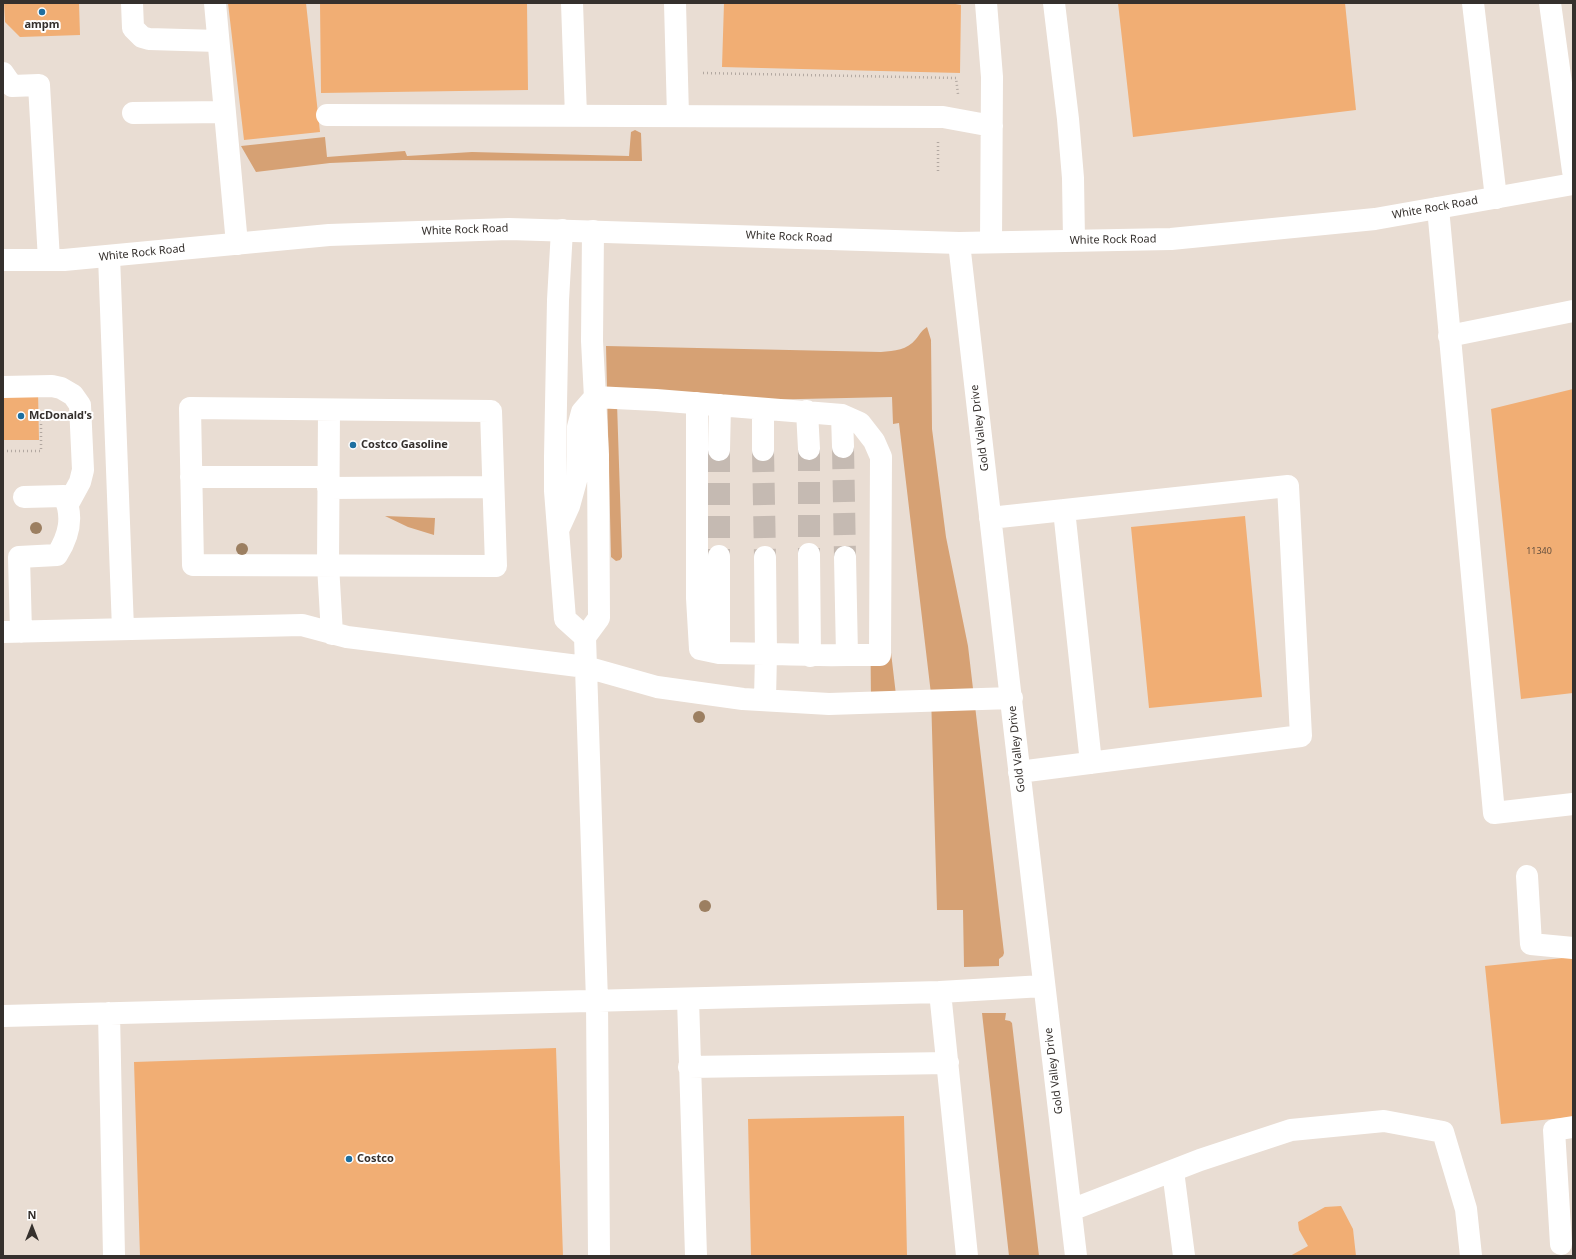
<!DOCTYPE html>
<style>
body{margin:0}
#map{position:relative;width:1576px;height:1259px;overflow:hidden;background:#e9ddd3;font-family:"Noto Sans",sans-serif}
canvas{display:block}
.frame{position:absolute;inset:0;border:4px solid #35302d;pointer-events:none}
.north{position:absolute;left:12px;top:1207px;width:40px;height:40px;-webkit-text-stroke:3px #fff;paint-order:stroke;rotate:0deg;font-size:11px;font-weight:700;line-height:16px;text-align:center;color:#35302d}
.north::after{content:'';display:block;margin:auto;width:14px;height:18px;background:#35302d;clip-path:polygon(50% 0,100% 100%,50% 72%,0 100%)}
</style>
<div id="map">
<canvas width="1576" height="1259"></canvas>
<div class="frame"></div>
<div class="north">N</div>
</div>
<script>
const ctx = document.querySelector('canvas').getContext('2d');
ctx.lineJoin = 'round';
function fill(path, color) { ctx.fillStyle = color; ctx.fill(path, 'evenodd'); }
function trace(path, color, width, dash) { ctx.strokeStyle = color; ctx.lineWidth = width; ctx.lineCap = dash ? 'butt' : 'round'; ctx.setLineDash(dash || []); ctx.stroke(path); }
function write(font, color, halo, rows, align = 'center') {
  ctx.font = font + ' "Noto Sans",sans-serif'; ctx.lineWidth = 4; ctx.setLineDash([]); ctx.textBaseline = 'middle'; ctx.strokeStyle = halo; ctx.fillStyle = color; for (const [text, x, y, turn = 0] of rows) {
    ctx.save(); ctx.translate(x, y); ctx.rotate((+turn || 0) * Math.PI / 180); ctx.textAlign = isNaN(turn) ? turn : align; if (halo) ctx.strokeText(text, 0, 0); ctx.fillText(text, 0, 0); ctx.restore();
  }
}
fill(new Path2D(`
 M635,130L641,133L642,161L403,160L330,163L256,172L241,146L325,137L327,157L405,151L407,156L472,152L629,156L631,132Z
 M927,327L931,340L932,429L946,537L968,646L1004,953L1003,956L999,959V966L964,967L963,910H937L931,694L899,423L893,424L892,397L617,403L622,557L620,560L616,561L611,557L606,346L881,352C895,351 907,350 916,339C920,334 922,330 927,327Z
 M385,516L435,518L434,535L408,527Z
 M884,593L896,695L871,701L870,596Z
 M982,1013H1006L1005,1020L1010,1021L1012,1023L1039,1256H1009Z`), '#d6a174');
fill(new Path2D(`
 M4,3H79L80,35L20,37L5,22Z
 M228,3H306L320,132L244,140Z
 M320,3H527L528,90L321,93Z
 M724,3H950L961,5L960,73L722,67Z
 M1118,3H1345L1356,110L1133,137Z
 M1573,389V693L1521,699L1491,409Z
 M38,391L39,440H3V392Z
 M1245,516L1262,697L1149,708L1131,527Z
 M1573,957V1117L1501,1124L1485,966Z
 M556,1048L563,1256H140L134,1062Z
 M904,1116L907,1256H751L748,1119Z
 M1341,1206L1353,1229L1356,1256H1290L1308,1246L1299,1230L1298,1222L1325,1207Z`), '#f1ae74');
trace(new Path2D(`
 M843,447L845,557
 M809,449V554
 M719,450V556
 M763,450L765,557`), '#c5bab2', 22, [22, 11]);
trace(new Path2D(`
 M703,73L956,78L958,94
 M938,142V174
 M3,451H41V411`), '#b2a8a1', 2.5, [1, 3]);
trace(new Path2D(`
 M132,3L133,28L142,37L149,39L218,41
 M215,3L237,244
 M572,3L576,116
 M675,3L678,116
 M986,3L992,77L991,242
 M1054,3L1068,119L1073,178L1074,240
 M1473,3L1496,198
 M1550,3L1573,171
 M3,73L12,86L39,85L49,260
 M133,113L225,112
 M327,115L943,117L992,126
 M1438,208L1494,813L1573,804
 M562,230L558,300L555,457V491L565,619L585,637
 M593,231L592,341L598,455L599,618L585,637L597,1001L599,1256
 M959,243C997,581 1036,918 1076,1256
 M109,256L123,629
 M1449,336L1573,311
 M3,387L52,386L61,388L73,395L80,405L83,470L80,482L68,504
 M697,403V598L700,649L719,653
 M190,408L491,411L496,566L193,565Z
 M763,409V450
 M329,410L328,565L332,634
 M807,411L809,449
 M842,415L843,447
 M719,450L720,405
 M191,477H328
 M328,488L492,487
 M1064,510L1091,763
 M990,518L1288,486L1301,736L1019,772
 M559,528L569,506L577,477L578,427L582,412L595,397L656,400L842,415L860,423L874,441L881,457L880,655H847
 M809,554L810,656
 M719,556V653C762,653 804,656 847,655L845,557
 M765,557L766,653L765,700
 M3,632L302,625L347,637L586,667L657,687L743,699L829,704L1012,698
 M21,632L19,557L57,555C69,536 74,517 64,496L24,497
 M1527,876L1531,944L1573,948
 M940,992L967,1256
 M688,999L696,1256
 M109,1013L114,1256
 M3,1016L940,992L1043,986
 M689,1067L948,1063
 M1173,1171L1184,1256
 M1071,1210L1200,1160L1291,1130L1384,1121L1443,1132L1466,1209L1471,1256
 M1561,1244L1554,1130L1573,1127`), '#fff', 22);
trace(new Path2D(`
 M3,260H64L329,235L509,229L959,243L1171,239L1375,219L1573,184`), '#fff', 22);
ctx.fillStyle = '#9c7f61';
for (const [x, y] of [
 [36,528],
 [242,549],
 [699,717],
 [705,906]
]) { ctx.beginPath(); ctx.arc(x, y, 6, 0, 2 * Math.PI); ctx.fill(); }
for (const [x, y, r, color] of [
 [42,12,4,"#1e6fa0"],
 [21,416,4,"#1e6fa0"],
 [353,445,4,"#1e6fa0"],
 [349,1159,4,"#1e6fa0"]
]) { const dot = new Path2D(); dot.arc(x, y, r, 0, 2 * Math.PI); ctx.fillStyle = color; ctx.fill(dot); trace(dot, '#fff', 1.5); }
write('9px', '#64503f', null, [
 ["11340",1539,551]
]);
write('bold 11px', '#35302d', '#fff', [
 ["ampm",42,25,"center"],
 ["McDonald's",29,416],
 ["Costco Gasoline",361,445],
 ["Costco",357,1159]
], 'left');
write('11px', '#35302d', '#fff', [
 ["White Rock Road",1435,208,-10],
 ["White Rock Road",465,230,-2],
 ["White Rock Road",789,237,2],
 ["White Rock Road",1113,240,-1],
 ["White Rock Road",142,253,-6],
 ["Gold Valley Drive",980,428,-97],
 ["Gold Valley Drive",1017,749,-96],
 ["Gold Valley Drive",1054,1071,-97]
]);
</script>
